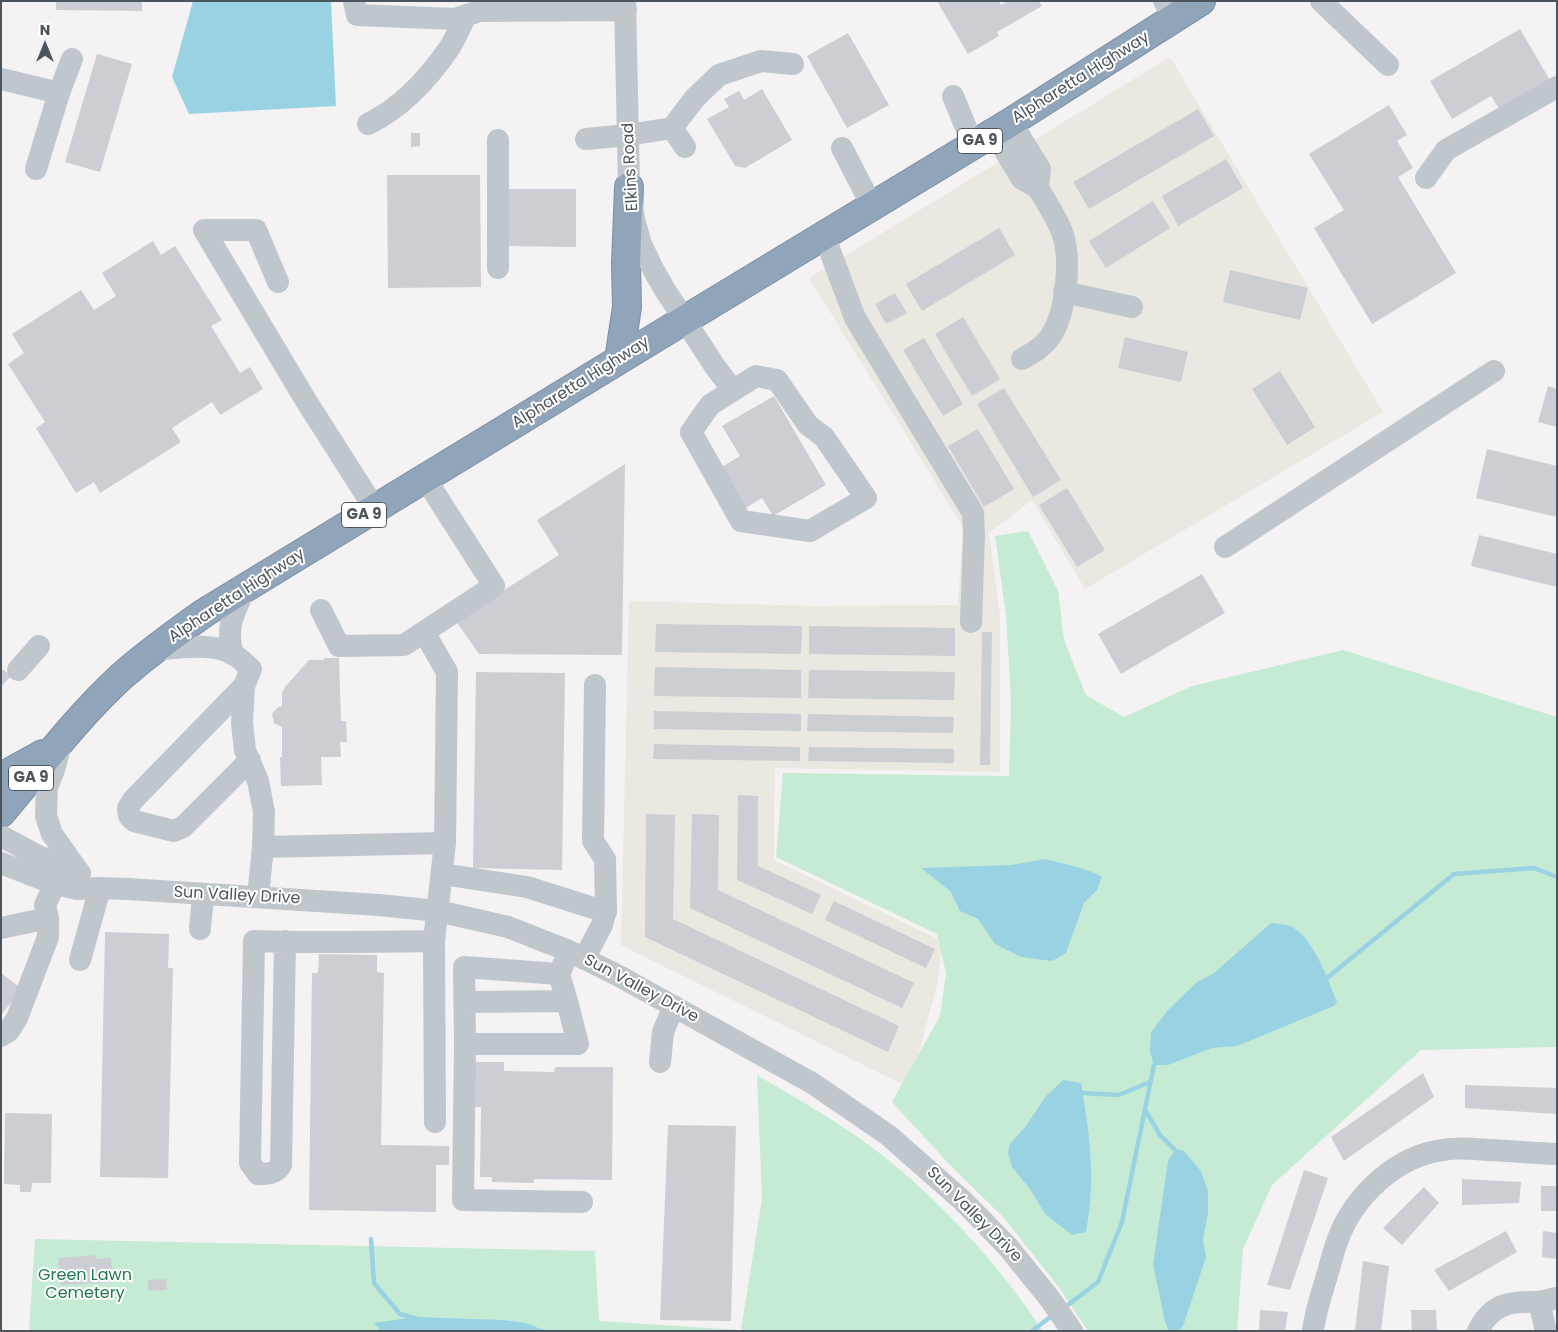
<!DOCTYPE html>
<style>
body{margin:0}
#map{position:relative;width:1558px;height:1332px;overflow:hidden;background:#f4f2f2;font-family:Poppins,sans-serif}
canvas{display:block}
.frame{position:absolute;inset:0;border:2px solid #4c555d;pointer-events:none}
.north{position:absolute;left:20px;top:20px;width:50px;height:50px;-webkit-text-stroke:4px #fff;paint-order:stroke;rotate:0deg;font-size:14px;font-weight:700;line-height:20px;text-align:center;color:#4c555d}
.north::after{content:'';display:block;margin:auto;width:18px;height:22px;background:#4c555d;clip-path:polygon(50% 0,100% 100%,50% 72%,0 100%)}
</style>
<div id="map">
<canvas width="1558" height="1332"></canvas>
<div class="frame"></div>
<div class="north">N</div>
</div>
<script>
const ctx = document.querySelector('canvas').getContext('2d');
ctx.lineJoin = 'round';
function fill(path, color) { ctx.fillStyle = color; ctx.fill(path, 'evenodd'); }
function trace(path, color, width, dash) { ctx.strokeStyle = color; ctx.lineWidth = width; ctx.lineCap = dash ? 'butt' : 'round'; ctx.setLineDash(dash || []); ctx.stroke(path); }
function write(font, color, halo, rows, align = 'center') {
  ctx.font = font + ' Poppins,sans-serif'; ctx.lineWidth = 4; ctx.setLineDash([]); ctx.textBaseline = 'middle'; ctx.strokeStyle = halo; ctx.fillStyle = color; for (const [text, x, y, turn = 0] of rows) {
    ctx.save(); ctx.translate(x, y); ctx.rotate((+turn || 0) * Math.PI / 180); ctx.textAlign = isNaN(turn) ? turn : align; if (halo) ctx.strokeText(text, 0, 0); ctx.fillText(text, 0, 0); ctx.restore();
  }
}
fill(new Path2D(`
 M1170,57L1383,412L1085,589L1032,500L989,533L1000,615V772L775,768L774,860L942,941L938,980L910,1088L621,945L629,601L814,606L958,605L963,527L809,278Z`), '#eae8e0');
fill(new Path2D(`
 M1028,531L1058,591L1064,640L1086,695L1124,717L1192,686L1343,650L1557,717V1047L1421,1050L1272,1185L1243,1249L1237,1331H1088L1058,1286L1004,1218L948,1163L892,1102L940,1016L946,973L937,934L776,857L783,773L1009,776L1011,701L1006,615L995,536Z
 M757,1075C799,1100 843,1124 882,1155C944,1204 999,1265 1043,1331H29L35,1239L595,1251L599,1321L741,1330L762,1199Z`), '#c6ebd5');
fill(new Path2D(`
 M193,1H331L336,106L189,114L172,77Z
 M1045,859C1064,864 1084,867 1102,877L1097,890L1084,903L1066,953L1052,961L1021,957L995,944L978,919L960,911L950,891L921,868L1011,865Z
 M1271,923C1277,924 1285,924 1290,926C1313,936 1328,980 1337,1002L1334,1006L1237,1046L1212,1048L1168,1065H1154L1150,1052L1151,1032L1169,1009L1197,982L1214,973Z
 M1063,1080L1081,1083C1090,1136 1096,1179 1086,1232L1072,1235L1045,1214L1030,1189L1012,1167L1008,1153L1010,1144L1026,1126L1046,1096Z
 M1175,1150H1183L1201,1171L1208,1191V1213L1203,1240L1206,1257L1183,1326L1179,1331H1169L1165,1322L1153,1264L1168,1161Z
 M414,1317L503,1320L526,1323L541,1329L553,1331H381L374,1323Z`), '#99d3e3');
trace(new Path2D(`
 M1327,978L1454,874L1534,868L1557,877
 M1083,1093L1119,1095L1150,1082
 M1145,1110L1160,1135L1175,1150
 M371,1239L374,1283L400,1314L417,1319
 M1064,1308L1098,1282L1122,1222L1154,1065
 M1032,1331L1053,1315`), '#99d3e3', 4.5);
fill(new Path2D(`
 M56,1H142V11L56,10Z
 M937,1H999L1001,5L1008,1H1039L1042,6L997,32L999,36L968,54Z
 M1520,29L1551,82L1501,112L1491,96L1452,119L1430,81Z
 M848,33L889,105L847,128L807,56Z
 M97,54L132,64L100,172L65,162Z
 M762,89L792,140L745,168L735,166L707,119L729,107L724,99L739,91L744,100Z
 M1389,105L1407,135L1397,141L1413,168L1398,177L1456,273L1372,324L1314,228L1344,210L1309,154Z
 M1198,109L1214,136L1089,209L1073,182Z
 M411,133H420V146L411,147Z
 M1226,159L1243,188L1178,226L1162,196Z
 M387,175H480L481,287L388,288Z
 M504,189H576V247L504,246Z
 M1153,201L1170,228L1106,268L1089,241Z
 M999,228L1015,255L922,311L906,284Z
 M153,241L161,255L175,246L222,320L211,326L240,373L250,367L263,389L220,415L212,402L172,428L181,442L100,493L94,482L76,493L36,428L45,422L8,364L24,353L12,334L81,290L94,310L116,296L102,273Z
 M1230,270L1308,288L1300,320L1223,302Z
 M895,293L907,313L886,324L875,304Z
 M963,317L1000,379L972,396L935,334Z
 M1125,337L1188,352L1181,382L1118,368Z
 M924,338L963,404L943,416L903,350Z
 M1280,371L1315,427L1287,445L1252,389Z
 M1548,386L1557,389V427L1538,422Z
 M1004,388L1061,480L1033,497L977,404Z
 M774,396L826,485L773,516L762,498L744,509L720,468L740,456L722,426Z
 M978,429L1014,489L984,507L948,446Z
 M1487,449L1557,466V517L1476,498Z
 M625,464L622,655L479,654L456,621L559,555L537,520Z
 M1067,488L1105,550L1077,567L1039,505Z
 M1479,535L1557,554V587L1471,566Z
 M1202,574L1225,613L1121,674L1098,634Z
 M656,624L802,626L801,654L655,652Z
 M809,626L955,628V656L809,654Z
 M982,632H992L990,765H980Z
 M324,658H339L341,721H346L347,742H340L341,757H321L322,785L281,786L280,757H282V727L274,723L272,714L278,707L282,706V693L285,687L309,660H324Z
 M655,667L801,670V698L654,696Z
 M1,668L11,676L1,687Z
 M809,670L955,672L954,700L808,698Z
 M476,672L565,673L562,870L473,868Z
 M654,711L801,714V731L654,729Z
 M808,714L954,717L953,733L807,731Z
 M654,744L800,747V761L653,759Z
 M809,747L954,749V763L808,761Z
 M738,795L758,796V866L821,895L812,914L737,880Z
 M646,814L675,815L673,919L899,1026L888,1052L645,937Z
 M692,814L719,815L718,890L914,983L902,1008L690,908Z
 M834,901L935,949L926,968L825,920Z
 M105,932L169,934L168,968H173L168,1178L100,1177Z
 M319,954L377,955V972L384,973L381,1145L449,1146V1165H436V1212L309,1210L312,973H318Z
 M1,973L22,989L1,1015Z
 M466,1062H504V1071L554,1072L555,1067H613L612,1180L534,1179V1183L492,1182V1177H480L481,1107H475Z
 M1423,1073L1434,1097L1344,1161L1331,1137Z
 M1465,1085L1557,1088V1114L1465,1108Z
 M5,1113L52,1114L51,1183H32L31,1192H20V1185L4,1184Z
 M668,1125L736,1126L731,1321L660,1320Z
 M1304,1170L1328,1178L1290,1290L1267,1285Z
 M1462,1179L1521,1182L1519,1203L1462,1205Z
 M1541,1186H1557V1211H1541Z
 M1424,1187L1439,1203L1402,1245L1383,1228Z
 M1506,1231L1517,1252L1449,1291L1434,1270Z
 M1543,1231L1557,1233V1259L1542,1257Z
 M95,1255L96,1259L111,1258L113,1282L60,1285L58,1258Z
 M1363,1261L1389,1266L1381,1331H1355Z
 M166,1279L167,1290L148,1291V1280Z
 M1260,1310L1288,1312L1285,1331H1259Z
 M1411,1310H1436L1437,1331H1412Z`), '#cdced3');
const highway = new Path2D(`
 M619,360L627,307L626,264L629,187
 M1,777L43,754
 M1,813C40,767 77,717 122,676C148,653 176,633 204,613L663,333L1011,122L1201,1`);
trace(highway, '#7b8fa6', 30);
trace(new Path2D(`
 M354,1L357,15L455,19L480,11L626,10
 M625,1L629,187L634,219L641,244L653,269L665,290L716,368L733,390
 M1164,1L1175,19
 M1321,1L1388,65
 M1,79L59,93
 M953,96L973,145
 M368,124C401,108 429,78 450,47C456,37 461,26 466,15
 M672,128L695,98L719,75L761,61L793,64
 M994,133L1022,179L1038,188L1040,169L1011,122
 M586,139L628,135L672,128L685,147
 M842,148L872,206
 M36,169L59,93L72,59
 M1426,178L1446,150L1557,87
 M824,235L855,318L973,513L974,535L971,622
 M498,268V140
 M278,282L256,230H204L305,399L375,509
 M1064,292L1132,307
 M1022,359C1033,353 1045,346 1052,334C1066,310 1072,259 1062,232C1056,216 1046,202 1038,188
 M756,376L777,380L808,425L824,437L866,498L810,531L741,521L691,432L710,405Z
 M1225,547L1494,371
 M321,610L339,646L404,645L494,586L425,478
 M424,632L447,672L445,843L434,941L435,1122
 M154,650C176,648 213,642 233,654C239,657 245,664 251,669L244,686L242,723L245,750L258,781L264,812L263,847L258,897
 M232,654C226,624 234,613 246,587
 M18,670L39,646
 M244,686L133,800L128,808L129,816L134,821L174,831L183,827L250,760
 M61,743L54,770L47,787L46,816L52,834L79,872
 M1,836L38,856L80,873
 M263,847L445,843
 M1,863L52,883L77,889L100,888L128,889L379,905L438,911L508,927L569,951L619,976L812,1083L888,1135L963,1201L1008,1247L1050,1299L1072,1331
 M442,874L527,887L606,912
 M1,928L48,918
 M200,929L203,895
 M285,941L281,1165C276,1174 267,1174 258,1174L250,1163L254,941C314,943 374,942 434,941
 M584,959L602,925L606,910L605,859L593,841L595,685
 M80,960L100,888
 M559,974L464,967L465,1044H578L567,1001L559,974L569,951
 M465,1002L567,1001
 M1,1036L9,1031L17,1018L48,937V918L45,905L55,884
 M465,1044L463,1200L582,1202
 M660,1062L663,1032L674,1006
 M1539,1302L1546,1331
 M1313,1331C1315,1313 1321,1296 1326,1279C1330,1266 1333,1252 1338,1239C1354,1196 1396,1156 1443,1150C1458,1147 1474,1149 1489,1150C1511,1151 1534,1153 1557,1154
 M1478,1331C1491,1304 1510,1301 1537,1302C1544,1302 1550,1299 1557,1298`), '#bfc6cc', 22);
trace(highway, '#90a4ba', 28);
for (const [x, y, w] of [
 [980,141,45],
 [364,515,45],
 [31,778,45]
]) { const box = new Path2D(); box.roundRect(x - w / 2, y - 12.5, w, 25, 4); ctx.fillStyle = '#fff'; ctx.fill(box); trace(box, '#4c555d', 1); }
write('bold 15px', '#4c555d', null, [
 ["GA 9",980,141],
 ["GA 9",364,515],
 ["GA 9",31,778]
]);
write('16px', '#4c555d', '#fff', [
 ["Alpharetta Highway",1081,78,-32],
 ["Elkins Road",631,167,-93],
 ["Alpharetta Highway",581,383,-32],
 ["Alpharetta Highway",237,596,-33],
 ["Sun Valley Drive",237,896,3],
 ["Sun Valley Drive",641,989,28],
 ["Sun Valley Drive",974,1215,45]
]);
write('16px', '#23784e', '#fff', [
 ["Green Lawn",85,1276],
 ["Cemetery",85,1294]
]);
</script>
